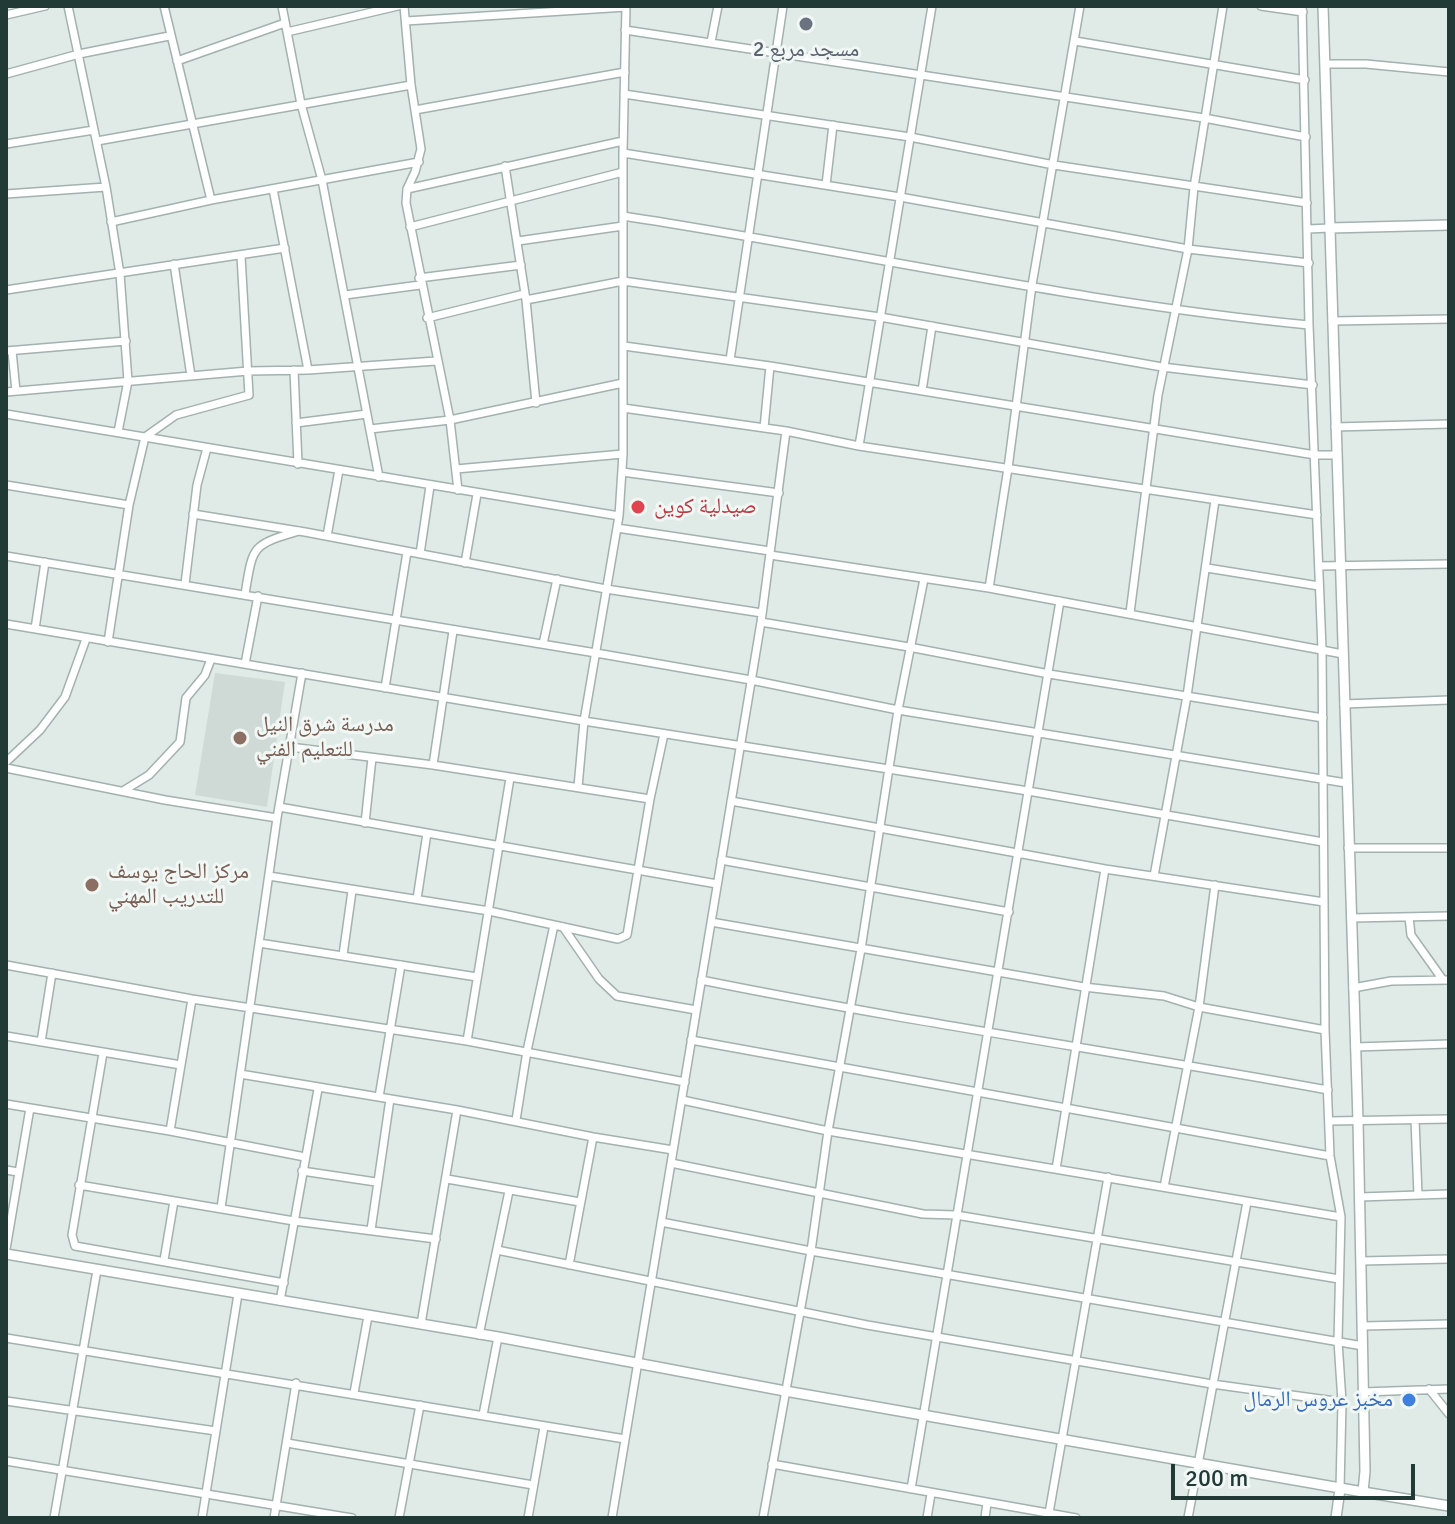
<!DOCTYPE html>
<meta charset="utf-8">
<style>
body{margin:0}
#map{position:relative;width:1455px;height:1524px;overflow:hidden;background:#e0eae7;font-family:Signika,sans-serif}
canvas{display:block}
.frame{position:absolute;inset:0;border:8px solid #223a36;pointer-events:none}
.scale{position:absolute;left:1171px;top:1464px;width:244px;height:36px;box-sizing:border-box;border:4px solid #223a36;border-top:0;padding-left:10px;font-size:24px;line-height:28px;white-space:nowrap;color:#223a36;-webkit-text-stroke:6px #f1f7f4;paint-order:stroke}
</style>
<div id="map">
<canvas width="1455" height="1524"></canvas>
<div class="frame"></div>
<div class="scale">200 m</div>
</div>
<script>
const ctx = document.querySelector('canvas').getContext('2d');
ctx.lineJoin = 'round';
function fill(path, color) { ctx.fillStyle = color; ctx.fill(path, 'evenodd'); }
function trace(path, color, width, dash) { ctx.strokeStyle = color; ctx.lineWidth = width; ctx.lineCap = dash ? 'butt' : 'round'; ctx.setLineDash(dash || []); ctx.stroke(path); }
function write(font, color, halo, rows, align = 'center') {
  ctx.font = font + ' Signika,"Noto Naskh Arabic",sans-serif'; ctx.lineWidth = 6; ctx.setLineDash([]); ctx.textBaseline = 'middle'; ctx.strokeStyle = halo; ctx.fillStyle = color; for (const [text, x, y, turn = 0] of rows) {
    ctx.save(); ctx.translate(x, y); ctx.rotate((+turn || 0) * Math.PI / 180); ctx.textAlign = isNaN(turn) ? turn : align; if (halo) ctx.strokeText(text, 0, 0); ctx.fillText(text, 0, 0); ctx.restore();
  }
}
fill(new Path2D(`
 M215,673L285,682L267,807L195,795Z`), '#cfdad6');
const minor = new Path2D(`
 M68,6L106,187L120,274L128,381L118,432
 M164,6L211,200
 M282,6L301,104L322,180L379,477
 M404,6L411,85L421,149L415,172L407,189L406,203L450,420L458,490
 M1261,6L1303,12
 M1302,6L1309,325L1322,649L1325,1030L1330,1156L1341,1217L1338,1341L1342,1402L1340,1489
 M6,15L45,6
 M406,21L626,7
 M625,30L1204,118L1306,137
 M287,32L398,6
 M1075,41L1305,80
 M711,42L718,6
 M177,61L285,23
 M1325,64H1366L1449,72
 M6,74L79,54L169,36
 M624,94L910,137L1054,165L1307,203
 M415,110L625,72
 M97,141L411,85
 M6,144L94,130
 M623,153L900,197L1188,249L1309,263
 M505,166L526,300L536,403
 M826,185L833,125
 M273,189L308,370
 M407,189L623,141
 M6,194L106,187
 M623,216C852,251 1079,303 1309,325
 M111,222L211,200L419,162
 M410,227L623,172
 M1308,229L1330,228
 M518,241L623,226
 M174,264L191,376
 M419,278L521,265
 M6,290L285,248
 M345,295L420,285
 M526,300L623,281L880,317L1162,367L1313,385
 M427,318L524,294
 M1332,321L1449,319
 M624,346L770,366L1315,455H1335
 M6,351L126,341
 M12,351L16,391
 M730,360L783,6
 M294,370L298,464
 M922,391L932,326
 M6,392L248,371L308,370L436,361
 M6,414L619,516L623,454V153L626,6
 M296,423L367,414
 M1335,427L1449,424
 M764,428L770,366
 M370,429L450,420L623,383
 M786,431L859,446L1317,515
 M859,446L932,6
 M456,469L623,454
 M622,472L779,493
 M6,485L129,505
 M193,514L305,532L606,589L762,613
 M617,528L770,551
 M327,536L339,470
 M420,554L430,486
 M770,555L989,588L1343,654
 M6,556L596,653L751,680L898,710L1346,783
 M465,563L477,494
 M1319,566L1449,564
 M1207,568L1319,586
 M185,584L197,485L207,448
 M989,588L1008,468L1032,285L1080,6
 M245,594C253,546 251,545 299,531
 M1130,613L1158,395L1188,249L1194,187L1223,6
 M761,622L909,647L1049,674L1323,718
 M6,624L584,721L1028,791L1323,842
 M35,629L45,562
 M108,642L129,505L145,437L176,415L249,395L241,256
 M543,644L557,579
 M245,664L258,596
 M385,688L407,552
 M1344,704L1449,700
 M290,747L433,765L650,799
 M6,762L40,730L65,697L86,639
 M433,765L453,631
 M6,768L165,800L277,818
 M578,787L584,721L619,516
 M123,791L149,775L180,742L186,698L205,675L211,659
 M731,801L1105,869L1324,902
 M279,807L717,884
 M365,823L372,758
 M1348,848H1449
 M721,860L1009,912
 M269,876L489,911L554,925
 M1154,876L1187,696L1215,500
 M417,899L427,833
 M1409,917L1411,935L1443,980
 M1351,918L1449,916
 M711,922L1084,987L1164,996L1199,1007L1325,1030
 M563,927L599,979L617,996L696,1010
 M259,943L477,977
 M343,955L352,891
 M6,965L192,999L467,1041L685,1082
 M701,980C909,1022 1119,1052 1328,1090
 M1353,988L1391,981L1449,980
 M6,1036L181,1065
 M691,1040L1330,1156
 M467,1041L510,778
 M41,1042L52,973
 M1355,1047L1449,1044
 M103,1053L72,1235L75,1246L284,1283
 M240,1074L457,1110L593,1137L673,1150
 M379,1097L401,965
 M682,1100L828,1131L1341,1217
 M6,1104L170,1131L305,1157
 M516,1120L527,1051L554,925L618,939L627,935L650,799L664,734
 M1415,1120L1418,1195
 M1330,1121L1449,1119
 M170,1131L192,999
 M671,1163L923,1214L956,1215L1339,1279
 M1056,1169L1105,869
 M6,1170L18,1172
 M302,1171L376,1182
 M447,1179L580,1202
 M79,1185L294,1221L436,1239
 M1164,1187L1199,1007L1215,885
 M1360,1197L1449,1194
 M221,1208L277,818L302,673
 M661,1222L811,1251L1363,1346
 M371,1230L390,1099
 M6,1249L30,1108
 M497,1250L867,1325L1212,1384L1342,1402
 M164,1260L174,1201
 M1361,1261L1449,1259
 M569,1265L593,1137
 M280,1301L318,1089
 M421,1324L457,1110
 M1363,1326L1449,1324
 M479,1335L509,1191
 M6,1338L625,1439
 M1429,1389L1449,1414
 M1363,1392L1449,1389
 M354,1393L368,1316
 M6,1401L216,1431
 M483,1415L498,1337
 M287,1443L533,1485
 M6,1461L352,1518
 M772,1464L1076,1518
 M911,1489L1060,601
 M1049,1513L1108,1177
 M54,1518L97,1270
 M202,1518L238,1294
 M274,1518L296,1383
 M399,1518L420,1405
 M528,1518L544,1427
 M612,1518L761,622L786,431L623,408
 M763,1518L811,1251L828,1131L861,949L898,710L924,579
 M927,1518L931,1494
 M985,1518L987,1503
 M1188,1518L1247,1202`);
const tertiary = new Path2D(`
 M1323,6L1358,1121L1365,1471L1363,1492L1449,1506
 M1330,228L1449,225
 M6,1254L498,1337L785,1391L1363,1492
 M1336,1518L1340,1489`);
trace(minor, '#a3b2ae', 10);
trace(tertiary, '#a3b2ae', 12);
trace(minor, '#fff', 7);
trace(tertiary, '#fff', 9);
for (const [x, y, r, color] of [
 [806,24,8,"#6b7280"],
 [638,507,8,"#e0444e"],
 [240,738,8,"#8d6e63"],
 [92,885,8,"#8d6e63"],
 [1409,1400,8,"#3f7fe0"]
]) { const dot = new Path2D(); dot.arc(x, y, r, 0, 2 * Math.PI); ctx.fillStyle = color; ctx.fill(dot); trace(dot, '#f1f7f4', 3); }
write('22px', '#5b616d', '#f1f7f4', [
 ["مسجد مربع 2",806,50]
]);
write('22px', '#be3a42', '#f1f7f4', [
 ["صيدلية كوين",654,507]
], 'left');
write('22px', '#785e54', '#f1f7f4', [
 ["مدرسة شرق النيل",256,725],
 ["للتعليم الفني",256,750],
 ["مركز الحاج يوسف",108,872],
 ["للتدريب المهني",108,897]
], 'left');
write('22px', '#366cbe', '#f1f7f4', [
 ["مخبز عروس الرمال",1393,1400]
], 'right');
</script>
